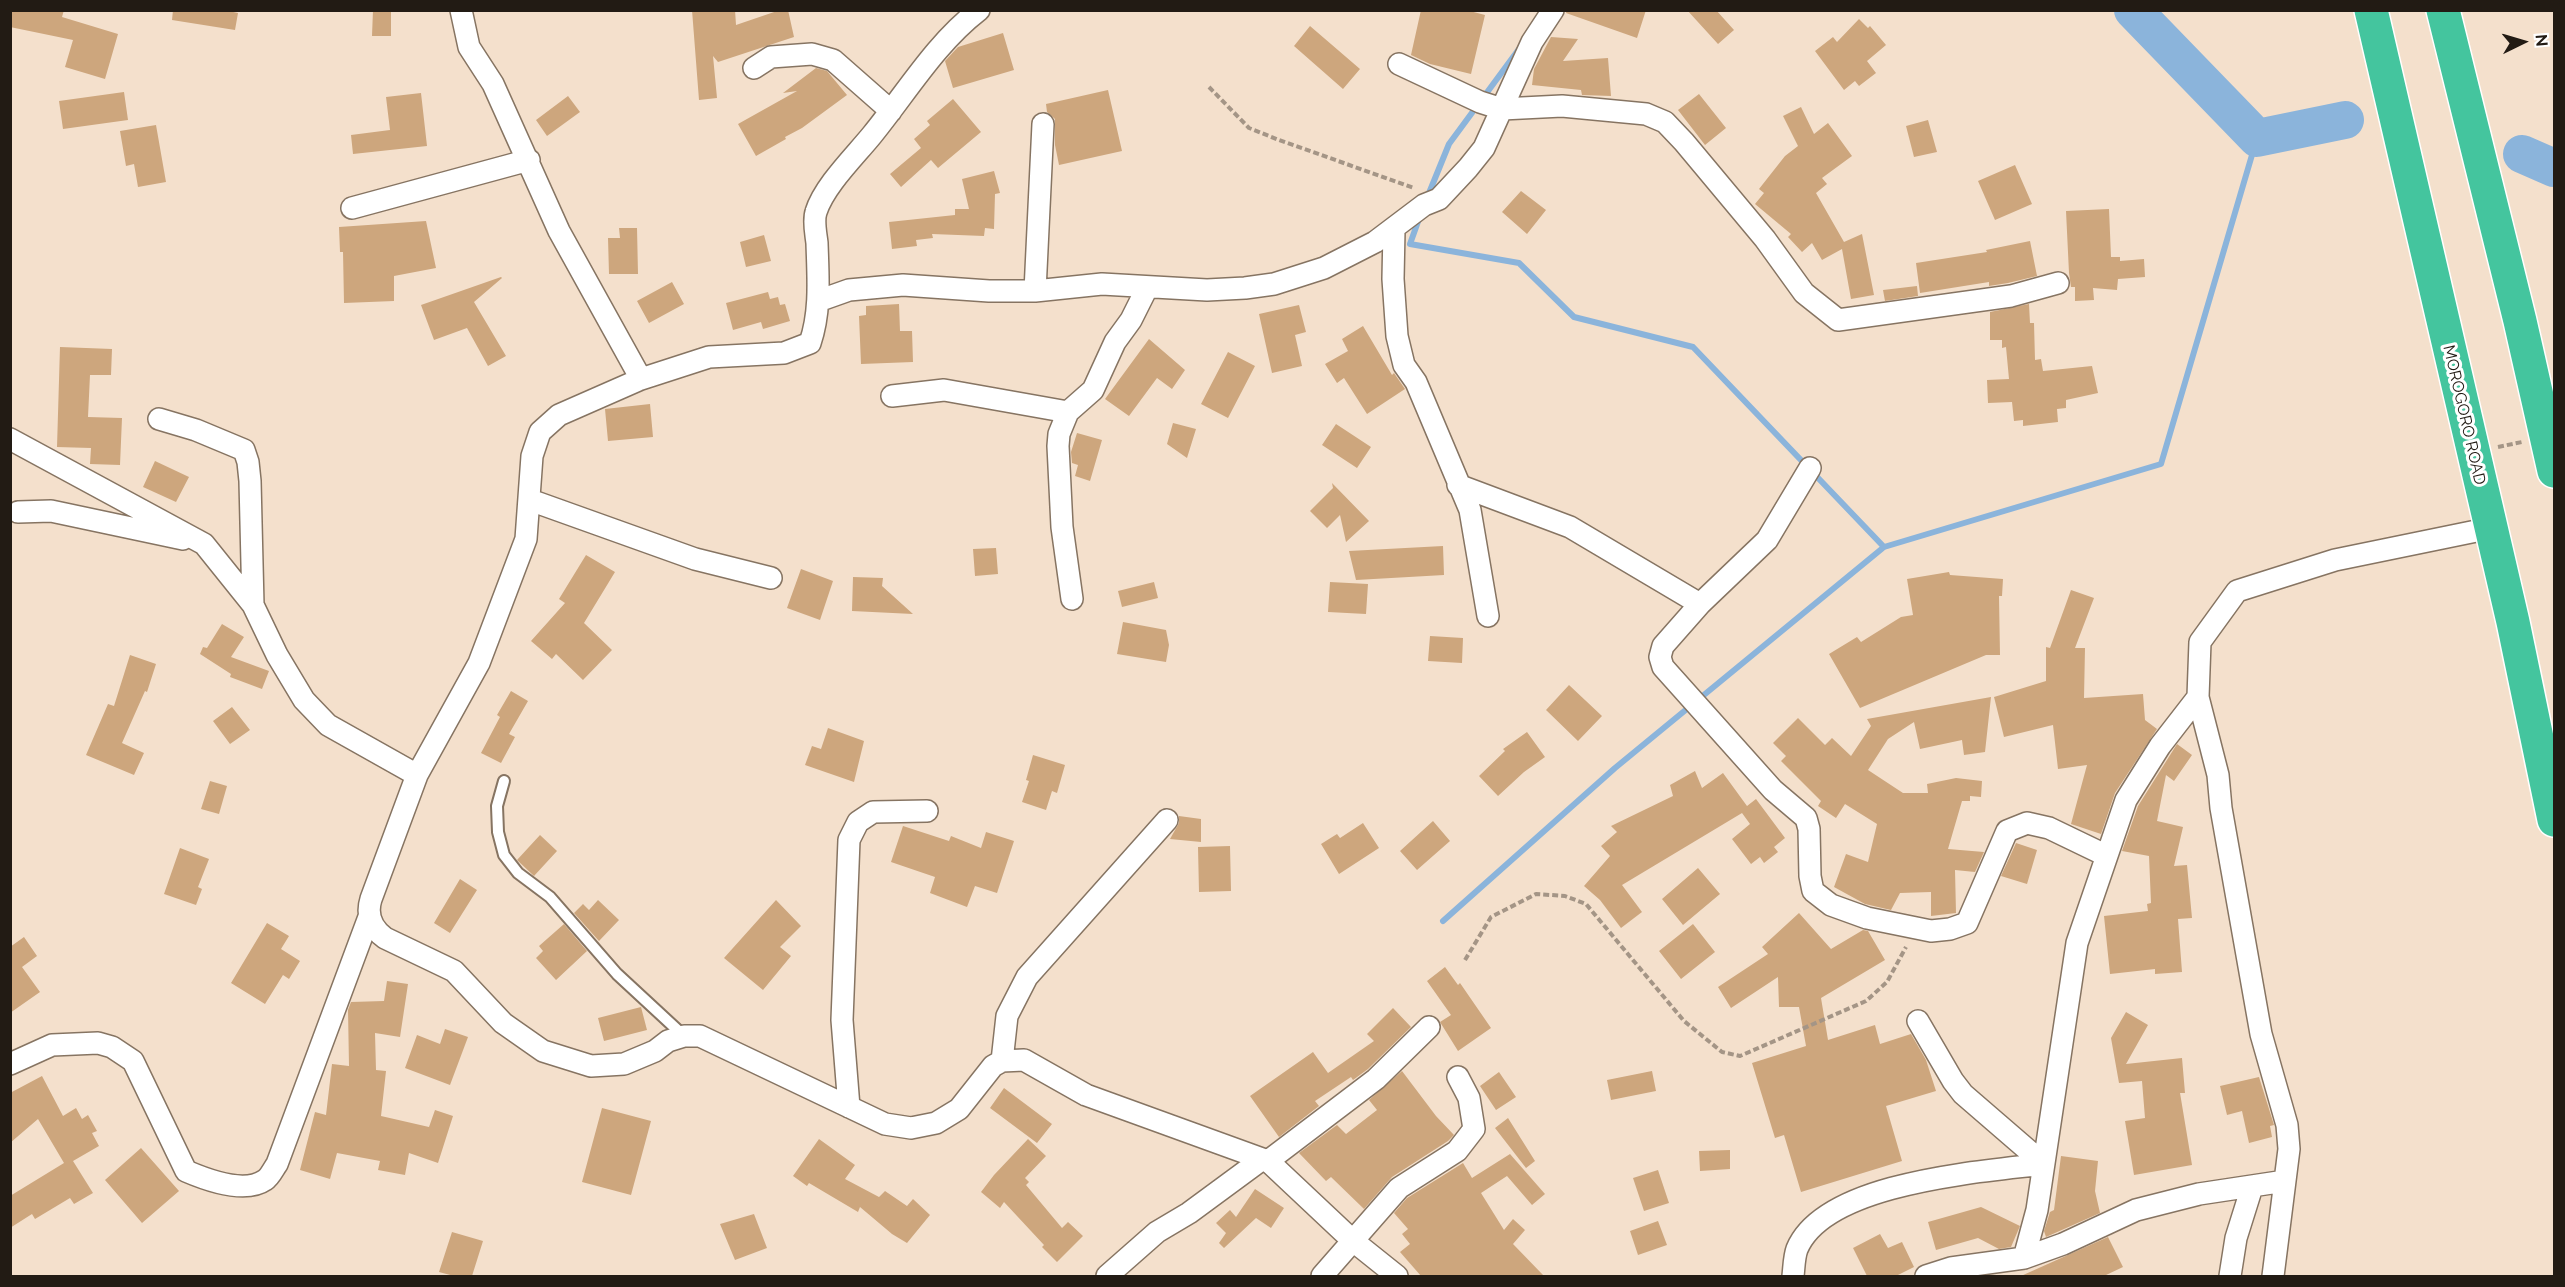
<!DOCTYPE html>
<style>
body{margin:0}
#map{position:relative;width:2565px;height:1287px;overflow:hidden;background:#f4e0cc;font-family:Raleway,sans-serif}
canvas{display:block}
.frame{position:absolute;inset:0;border:12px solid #221b14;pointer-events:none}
.north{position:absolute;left:2493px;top:12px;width:60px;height:60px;-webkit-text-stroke:4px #fff;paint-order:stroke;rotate:85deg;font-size:16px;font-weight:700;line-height:24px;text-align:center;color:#221b14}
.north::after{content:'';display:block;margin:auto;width:21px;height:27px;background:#221b14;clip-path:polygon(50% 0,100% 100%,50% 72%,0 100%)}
</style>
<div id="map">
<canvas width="2565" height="1287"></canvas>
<div class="frame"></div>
<div class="north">N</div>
</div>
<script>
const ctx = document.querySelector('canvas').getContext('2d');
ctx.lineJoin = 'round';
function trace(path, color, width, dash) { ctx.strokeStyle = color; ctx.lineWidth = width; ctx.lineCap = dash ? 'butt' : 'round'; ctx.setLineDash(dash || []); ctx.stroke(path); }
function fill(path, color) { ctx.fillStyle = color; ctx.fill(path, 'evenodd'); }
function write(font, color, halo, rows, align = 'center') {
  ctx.font = font + ' Raleway,sans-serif'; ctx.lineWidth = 6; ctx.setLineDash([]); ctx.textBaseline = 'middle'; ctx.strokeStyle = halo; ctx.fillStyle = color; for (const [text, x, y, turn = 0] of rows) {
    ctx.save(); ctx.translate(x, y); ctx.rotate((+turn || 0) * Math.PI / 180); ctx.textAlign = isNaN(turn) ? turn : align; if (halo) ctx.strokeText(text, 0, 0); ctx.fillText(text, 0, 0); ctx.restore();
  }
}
trace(new Path2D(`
 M1427,198L1449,144L1519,49
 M1420,216L1410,244L1519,263L1574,317L1693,347L1884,547
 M1443,921L1615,768L1884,547L2161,464L2257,138`), '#8bb4db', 6);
trace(new Path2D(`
 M2133,10L2257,138L2345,120
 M2522,154L2554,168`), '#8bb4db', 38);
fill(new Path2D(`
 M10,10H64L62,17L118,34L105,79L65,67L73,40L10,27Z
 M173,10H224L238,13L235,30L172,20Z
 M373,10H391V36H372Z
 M692,10H735L736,25L780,10H788L794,37L718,62L713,56L717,98L699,100Z
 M1421,10H1466L1485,15L1471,74L1430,64L1411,55Z
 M1567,10H1646L1637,38L1566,13Z
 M1687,10H1716L1734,30L1718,44Z
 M1859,19L1868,28L1870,26L1886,45L1867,61L1876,73L1859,86L1855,81L1844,90L1815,51L1833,37L1837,42Z
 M1310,26L1360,69L1343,89L1294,46Z
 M1003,33L1014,70L953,88L945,61L958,47Z
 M1551,37L1578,39L1563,61L1608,58L1611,96L1582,95L1581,90L1532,85L1534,69Z
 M816,68L827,71L847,95L802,128L785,137L786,139L756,156L738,124L797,91L783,93Z
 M1108,90L1122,151L1059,165L1055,145V119L1047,112L1046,104Z
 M124,92L128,120L63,129L59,101Z
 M421,93L427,146L353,154L351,135L390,130L386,97Z
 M1699,94L1726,128L1705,145L1678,110Z
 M568,96L580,112L547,136L536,120Z
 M953,99L981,132L938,168L931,160L901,187L890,174L921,148L914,139L930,125L927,121Z
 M1801,107L1814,134L1828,123L1852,156L1822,178L1827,184L1816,193L1844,242L1862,234L1874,295L1851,299L1842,249L1822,260L1812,243L1802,252L1788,237L1791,234L1755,204L1764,193L1759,189L1785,156L1798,146L1783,116Z
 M1928,120L1937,152L1914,157L1906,126Z
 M156,125L166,182L138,187L134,164L126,166L120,131Z
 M2015,165L2032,204L1995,220L1978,181Z
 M994,171L1000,193L995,194L994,229L985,228L984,236L932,234L933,238L916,240L917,246L892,249L889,222L955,215V209H969L962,179Z
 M1521,191L1546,210L1527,234L1502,212Z
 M2109,209L2111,257H2120V261L2144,259L2145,277L2118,279L2117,290L2093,288L2094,300L2075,301V287H2071L2069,273L2066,211Z
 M426,221L436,268L394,276V301L344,303L343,252H340L339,227Z
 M619,228H637L638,274H609L608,238H620Z
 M764,235L771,261L746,267L740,242Z
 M2030,241L2037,276L2008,283L1989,286V282L1920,293L1916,263L1987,252L1986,250Z
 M501,277L502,278L474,302L506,356L488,366L467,328L434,340L421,305Z
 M672,282L684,304L649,323L637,301Z
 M1917,286L1918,296L1885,301L1883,290Z
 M768,292L770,299L778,297L780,305L785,304L790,321L763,329L761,322L733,330L726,303Z
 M899,304L900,331H912L913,362L861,364L859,316L866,315V306Z
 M2029,304L2030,323H2034L2035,360L2041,359L2043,371L2092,366L2098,393L2066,400V408L2057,409L2058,422L2023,426V420L2014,421L2012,402L1988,403L1987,380L2009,379L2006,347L2002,348V340H1990V312Z
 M1299,305L1306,332L1295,335L1302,366L1272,373L1259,314Z
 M1363,326L1392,375L1394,373L1405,389L1367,414L1344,378L1337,383L1325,364L1348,351L1342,339Z
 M1149,339L1185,370L1172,389L1157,378L1129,416L1105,399Z
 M60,347L112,349L111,375H90L88,417L122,418L120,465L90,464L91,448L57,447Z
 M1228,352L1255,366L1228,418L1201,404Z
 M650,404L653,437L608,441L605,409Z
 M1173,423L1196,429L1187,458L1167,444Z
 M1336,424L1371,447L1357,468L1322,445Z
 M1077,433L1102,440L1090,481L1075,476L1078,465L1072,463L1071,452Z
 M155,461L189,477L176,502L143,487Z
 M1332,483L1369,521L1346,542L1340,515L1327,528L1310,511L1333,488Z
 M1443,546L1444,575L1356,580L1349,551Z
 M996,548L998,574L975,576L973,549Z
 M586,555L615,572L584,623L612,650L583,680L556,654L552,659L531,641L565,603L559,599Z
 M801,569L833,581L820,620L787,608Z
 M1949,572L1950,575L2003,579L2002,596H1999L2000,655H1986L1860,708L1829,654L1857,637L1861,642L1901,617L1913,615L1907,579Z
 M853,577L883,578L882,586L913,614L852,611Z
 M1154,582L1158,598L1122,607L1118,591Z
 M1330,582L1368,584L1366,614L1328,612Z
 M2071,590L2094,598L2075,648H2085L2084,698L2143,694L2145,720L2157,729L2115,793L2101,834L2071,824L2087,765L2058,769L2053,725L2004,737L1994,697L2046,681V647L2050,648Z
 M1123,622L1166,630L1169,645L1166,662L1117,654Z
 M222,624L244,637L231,657L269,671L262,689L230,677L231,674L200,654L203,647L207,648Z
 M1430,636L1463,638L1462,663L1428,661Z
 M130,655L156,664L147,692L145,691L122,743L144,753L134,775L86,755L108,704L114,706Z
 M1569,685L1602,716L1578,741L1546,710Z
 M511,691L528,701L509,734L515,737L501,763L481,753L500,717L497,715Z
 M1991,697L1985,752L1964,755L1962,740L1920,749L1914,722L1888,739L1868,770L1903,793H1928L1927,784L1956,778L1982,781L1981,797L1970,796V801H1962L1948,849L1984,852L1975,872L1955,870L1956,913L1931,916V892L1900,893L1891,910L1865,904L1834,887L1846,854L1868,862L1877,824L1845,804L1836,818L1818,806L1821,801L1781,761L1786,756L1773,743L1798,718L1825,745L1832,738L1851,756L1871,726L1867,719Z
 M232,707L250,730L230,744L213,721Z
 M828,728L864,741L854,782L805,765L812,746L821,749Z
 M1527,732L1545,757L1524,772L1498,796L1479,776L1505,751L1503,749Z
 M2177,744L2192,755L2174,781L2166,775L2157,821L2183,827L2174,866L2187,865L2192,918L2178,919L2182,972L2155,974V969L2110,974L2104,916L2148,911L2147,904L2151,903L2149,856L2122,851L2138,806Z
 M1033,755L1065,765L1057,793L1052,791L1046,810L1022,802L1029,781L1026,780Z
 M1695,771L1702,788L1723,773L1747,806L1756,799L1785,838L1774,847L1778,852L1764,863L1760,857L1751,864L1732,839L1750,824L1742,813L1622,885L1642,912L1621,928L1600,900L1584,886L1610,856L1601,846L1617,832L1611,826L1673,796L1670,785Z
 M210,781L227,786L219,814L201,809Z
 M1179,816L1201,819V842L1170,839L1179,823Z
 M1433,821L1450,841L1417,870L1400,851Z
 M1363,823L1379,848L1339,874L1321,844L1337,834L1340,838Z
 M903,826L949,841L951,836L981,848L986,832L1014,841L997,893L975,886L967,907L930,893L935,877L891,862Z
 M540,835L557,851L534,876L517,860Z
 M2016,843L2037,850L2027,884L2001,876Z
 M1230,846L1231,891L1199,892L1198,847Z
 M180,848L209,859L198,887L202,889L196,905L164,894Z
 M1698,868L1720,894L1683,925L1662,899Z
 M460,879L477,890L450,933L434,923Z
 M598,900L619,920L599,941L574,913L583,904L589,910Z
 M776,900L801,926L780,947L791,956L763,990L724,958Z
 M1799,913L1831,949L1863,930L1868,931L1885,960L1821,998L1828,1040L1875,1025L1880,1044L1911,1034L1926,1060L1936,1091L1886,1106L1902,1161L1801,1192L1784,1135L1775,1138L1752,1063L1806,1046L1799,1007H1779L1778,977L1731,1008L1718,987L1768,954L1762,947Z
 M267,923L289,936L281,949L300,961L289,979L283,975L265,1004L231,983Z
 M564,924L587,951L556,980L536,958L543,951L539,946Z
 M1693,924L1715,952L1681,979L1659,951Z
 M24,937L37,956L22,967L40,992L10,1013V947Z
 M1445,967L1458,985L1460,983L1491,1028L1458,1051L1440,1022L1451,1015L1427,981Z
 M387,981L408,984L400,1037L375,1033L376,1070L386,1071L381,1116L429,1127L435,1110L453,1116L438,1163L409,1153L405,1175L378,1170L380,1161L337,1153L330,1179L300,1170L315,1112L326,1115L332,1064L349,1066L348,1010L351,1002L384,1001Z
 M641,1007L647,1030L604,1041L598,1018Z
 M1393,1008L1411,1027L1368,1069L1353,1080L1351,1077L1315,1101L1319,1106L1279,1137L1250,1096L1313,1052L1328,1073L1374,1041L1367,1034Z
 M2126,1012L2148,1025L2126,1064L2182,1058L2185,1093H2180L2192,1165L2134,1175L2125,1121L2145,1118L2142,1081L2119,1083L2111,1038Z
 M445,1029L468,1037L450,1085L405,1068L417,1035L440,1044Z
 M1402,1071L1436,1116L1454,1135L1448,1141L1392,1177L1364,1209L1331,1177L1326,1181L1299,1153L1337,1125L1346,1134L1377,1110L1369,1100Z
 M1652,1071L1656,1091L1611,1100L1607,1080Z
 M1499,1072L1516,1097L1496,1110L1480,1086Z
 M42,1076L63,1116L76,1108L82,1119L88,1115L97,1131L92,1133L99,1146L73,1161L93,1193L74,1204L70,1198L35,1219L32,1214L10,1228V1196L64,1163L38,1119L10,1143V1093Z
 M2259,1077L2274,1125L2270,1126L2272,1137L2249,1143L2242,1111L2227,1115L2220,1086Z
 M1004,1088L1052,1124L1037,1143L990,1108Z
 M602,1108L651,1121L631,1195L582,1182Z
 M1508,1118L1535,1161L1526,1168L1495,1128Z
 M819,1139L855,1165L845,1179L879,1197L885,1191L907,1206L913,1199L930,1215L907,1243L892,1234L860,1207L858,1212L809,1183L807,1186L793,1176Z
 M1028,1139L1046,1156L1025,1178L1029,1182L1026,1185L1062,1228L1068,1222L1083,1236L1057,1262L1042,1247L1044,1245L1004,1202L1000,1208L981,1192L994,1175Z
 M141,1148L179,1191L142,1223L105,1180Z
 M1730,1150V1169L1700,1171L1699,1151Z
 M1510,1154L1545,1194L1532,1205L1507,1176L1481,1193L1504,1230L1513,1219L1525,1230L1513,1244L1544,1276H1421L1400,1252L1410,1244L1402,1234L1408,1229L1394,1213L1407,1198L1463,1163L1472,1178Z
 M2061,1156L2098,1161L2095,1191L2100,1213L2046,1237L2044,1231L2050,1212L2054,1210Z
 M1658,1170L1669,1203L1644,1211L1633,1178Z
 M1255,1189L1284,1208L1271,1228L1256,1218L1224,1248L1219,1243L1226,1233L1216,1223L1230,1210L1236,1217Z
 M1981,1207L2020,1226L2011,1247L1999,1249L1978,1238L1936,1250L1928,1222Z
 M754,1214L767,1248L735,1260L720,1224Z
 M1658,1221L1667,1245L1638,1255L1630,1231Z
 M452,1232L483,1241L472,1276H454L439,1272Z
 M1880,1234L1888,1248L1902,1242L1914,1267L1896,1276H1867L1853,1248Z
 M2108,1237L2123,1267L2104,1276H2021Z`), '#cda67d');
const lane = new Path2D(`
 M504,781L497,806L498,832L504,855L518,873L550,897L617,974L684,1036`);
const street = new Path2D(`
 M461,10L469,47L493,84L559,231L641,379
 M979,10C935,44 907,92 872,135C855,156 824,186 816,212C813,221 816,234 817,243C818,277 821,311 810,343L784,353L709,357L641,379L559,415L540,432L532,456L526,539L479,663L417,775L371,899C366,915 371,928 385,938L454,971L503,1023L543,1051L591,1066L624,1064L655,1051L668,1041L684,1036H700L885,1124L911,1128L936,1123L959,1109L993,1066L1002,1061L1024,1060L1086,1095L1268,1161L1352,1240L1397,1276
 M1399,64L1480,102L1502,109L1562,106L1646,114L1665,122L1684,142L1765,239L1804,293L1838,320L2011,296L2058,283
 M754,68L771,57L812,54L833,60L891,111
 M352,208L529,160
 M1394,230L1393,279L1397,336L1404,365L1416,382L1470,510L1488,616
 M1035,291L1043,124
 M818,301L849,290L903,285L989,291H1035L1102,284L1207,290L1245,288L1274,284L1324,268L1375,242L1424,205L1439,199L1468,168L1484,148L1532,42L1553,10
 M892,396L944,390L1068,412L1093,390L1115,342L1131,320L1147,288
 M1068,412L1059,434L1058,446L1062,527L1072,599
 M159,419L196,430L244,450L248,462L250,481L253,605
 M10,439L204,544L253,605L277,655L304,700L328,725L417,775
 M1810,468L1767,540L1700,604L1663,646L1660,657L1663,667L1773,790L1806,818L1809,829L1810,876L1813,891L1831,905L1867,918L1931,931L1950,929L1967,923L2007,831L2027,823L2049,828L2105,855
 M1458,485L1570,527L1700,604
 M530,500L695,559L771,578
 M18,512L51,511L183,539
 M1918,1021L1953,1081L1963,1094L2044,1164
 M1002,1061L1007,1016L1027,977L1167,820
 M10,1064L52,1045L98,1043L112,1047L133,1061L186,1171C207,1180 245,1194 265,1180C270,1177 274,1168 277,1164L369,917
 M849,1107L842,1020L849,840L858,822L873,812L927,811
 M1268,1161L1376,1079L1429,1027
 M2024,1258L2037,1210L2077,943L2126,800L2160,746L2198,697
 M1107,1276L1157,1232L1189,1213L1261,1160
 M1322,1276L1399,1188L1457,1151L1474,1129L1469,1098L1458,1077
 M1793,1276C1794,1268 1794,1257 1797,1249C1825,1182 1981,1172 2044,1164
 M1926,1276L1951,1268L2024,1258L2063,1244L2136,1210L2199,1194L2285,1181
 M2230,1276L2236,1238L2252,1187
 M2273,1276L2289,1149L2287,1125L2261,1034L2221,808L2218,775L2198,697L2200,642L2237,591L2335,560L2491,528`);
const highway = new Path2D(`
 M2371,10L2513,622L2554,820
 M2443,10L2520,321L2554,471`);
trace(lane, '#867462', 14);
trace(street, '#867462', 24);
trace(highway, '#fff', 36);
trace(new Path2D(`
 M1209,87L1249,128L1279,140L1414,188
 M2498,447L2522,442
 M1465,960L1491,917L1536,894L1565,896L1586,904L1684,1021L1722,1052L1740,1056L1866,1001L1887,982L1906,947`), '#a49586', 4, [6, 3]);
trace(lane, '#fff', 10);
trace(street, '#fff', 21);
trace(highway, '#44c59e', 33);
write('16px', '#221b14', '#fff', [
 ["MOROGORO ROAD",2464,415,77]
]);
</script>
